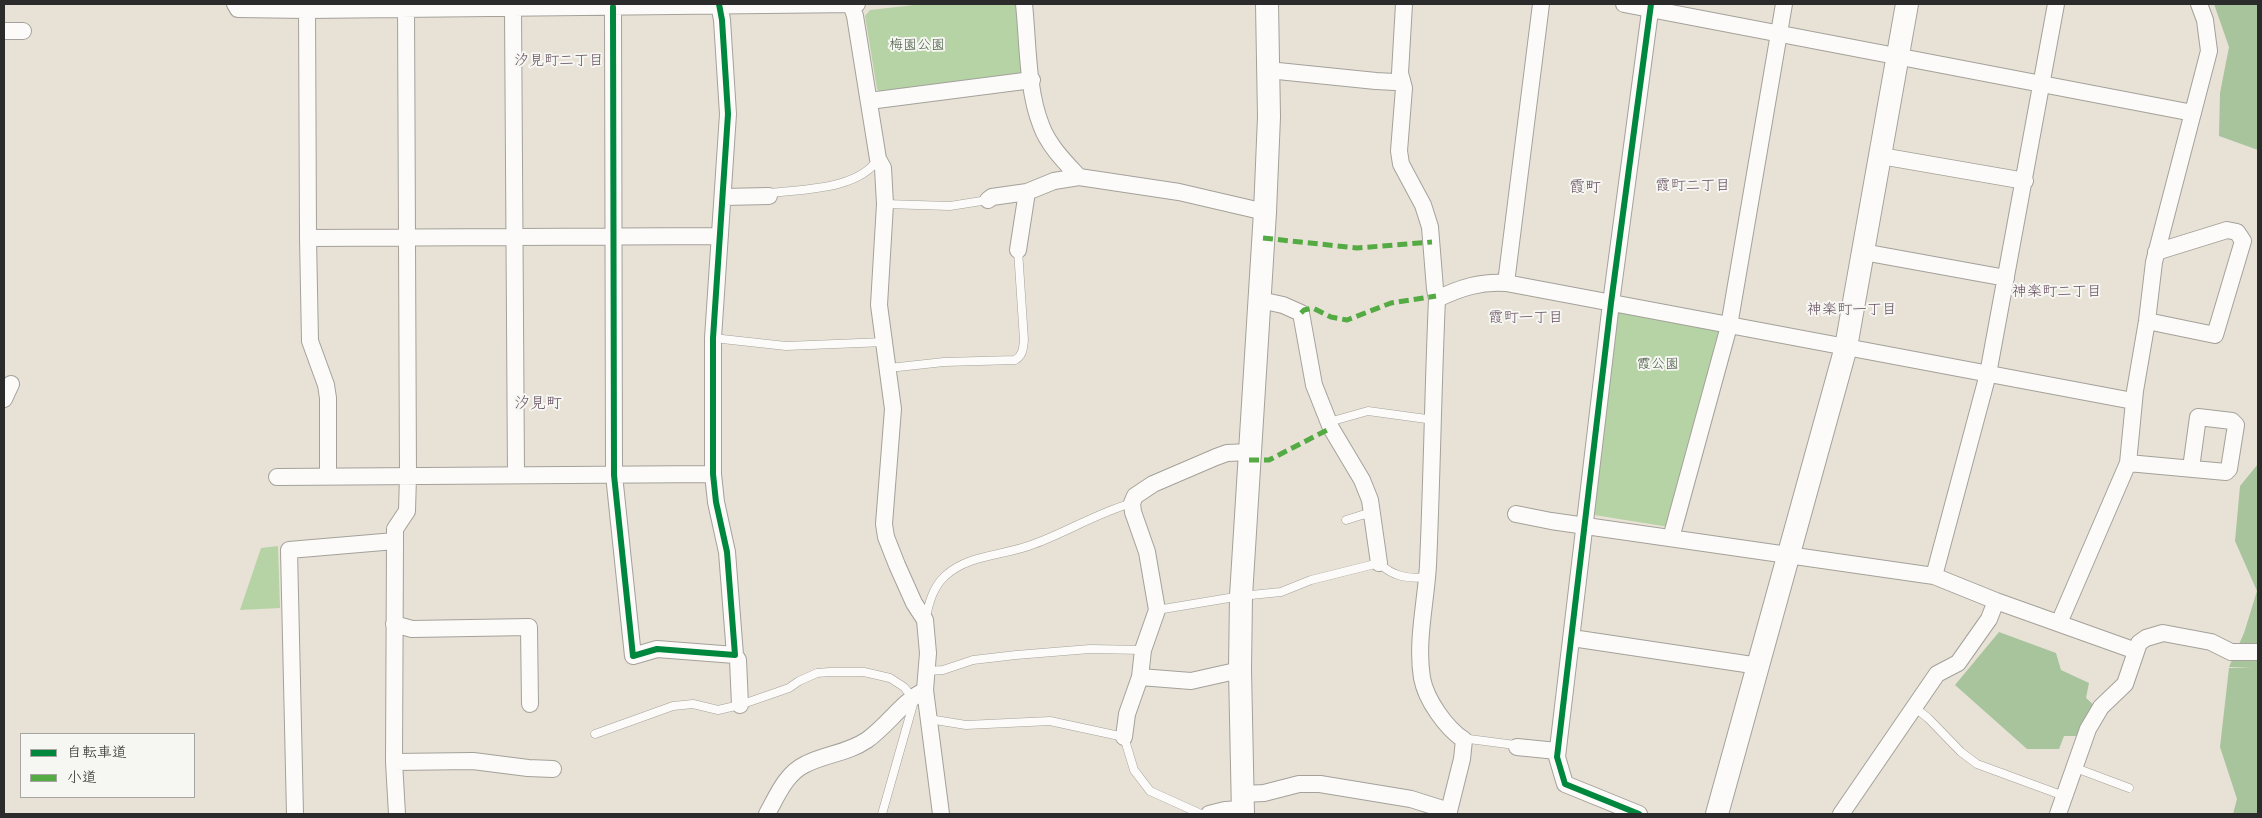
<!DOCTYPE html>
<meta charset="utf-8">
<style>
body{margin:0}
#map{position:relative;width:2262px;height:818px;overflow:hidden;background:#e8e2d6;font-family:Kalam,"Klee One",sans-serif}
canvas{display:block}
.frame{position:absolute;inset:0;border:5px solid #2b2b2b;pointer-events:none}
.legend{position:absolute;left:20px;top:733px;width:175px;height:65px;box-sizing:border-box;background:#f6f6f2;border:1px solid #a5a5a2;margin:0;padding:6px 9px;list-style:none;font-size:15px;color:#2b2b2b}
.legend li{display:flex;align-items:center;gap:10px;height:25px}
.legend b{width:25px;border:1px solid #a5a5a2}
</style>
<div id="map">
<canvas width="2262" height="818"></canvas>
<div class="frame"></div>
<ul class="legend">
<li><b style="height:6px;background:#00873e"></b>自転車道</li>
<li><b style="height:6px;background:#54ab44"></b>小道</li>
</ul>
</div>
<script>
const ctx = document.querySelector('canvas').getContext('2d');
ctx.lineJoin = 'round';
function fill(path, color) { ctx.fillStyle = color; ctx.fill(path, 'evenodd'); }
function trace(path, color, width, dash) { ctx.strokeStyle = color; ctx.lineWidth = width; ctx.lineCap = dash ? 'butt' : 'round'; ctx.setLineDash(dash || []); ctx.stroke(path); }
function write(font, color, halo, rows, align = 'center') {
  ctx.font = font + ' Kalam,"Klee One",sans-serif'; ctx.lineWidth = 4; ctx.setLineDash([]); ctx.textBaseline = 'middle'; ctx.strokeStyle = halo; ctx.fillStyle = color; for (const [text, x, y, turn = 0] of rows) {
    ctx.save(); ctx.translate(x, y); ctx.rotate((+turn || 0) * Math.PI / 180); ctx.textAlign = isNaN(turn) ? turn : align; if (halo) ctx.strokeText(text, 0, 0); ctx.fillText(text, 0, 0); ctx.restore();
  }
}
fill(new Path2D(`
 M923,4H1020L1026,70L1021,75L883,94L877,89L865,16L870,10Z
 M1616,308L1722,325L1669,527L1588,514Z
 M278,546L280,608L240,610L261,548Z`), '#b5d3a5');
fill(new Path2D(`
 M2214,4H2258V150L2219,136L2220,93L2229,47Z
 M2258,464V814H2233L2237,799L2220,747L2229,668L2252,667H2229L2244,633L2257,591L2235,541L2240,486Z
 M1999,632L2056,653L2061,670L2089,683L2086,698L2095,706L2078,736H2064L2059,749H2027L1955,685Z`), '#a7c49c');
const lane = new Path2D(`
 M769,196L772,193C805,189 859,189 878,159
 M885,204L950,206L988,200
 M713,338L786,346L885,342
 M889,368L944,362L1015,360C1023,355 1023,349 1024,340L1018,250
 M1329,422L1368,411L1434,420
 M1346,520L1362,515L1373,513
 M1157,610L1241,596L1281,592L1311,580L1379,563C1393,577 1409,579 1427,577
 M926,617C929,603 933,587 945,576C969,554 1004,556 1034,544C1067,532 1097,513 1132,503
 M927,671L943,670L973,660L1016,655L1090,649L1143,650
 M1914,707L1928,718L1961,752L1977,764L2064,796
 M929,719L966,725L1050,721L1124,737L1134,770L1150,791L1201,814
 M595,734L673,706L693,704L718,710L740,705L789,688L799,681L817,673L830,672H864L890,678L904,687L912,697
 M1464,740L1469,739L1515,745L1517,747
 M2073,767L2129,788
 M882,814L914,701`);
const street = new Path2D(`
 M235,4L238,9L307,10L857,4
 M307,4L308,238L310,341L326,385L328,398V476
 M851,4L855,16L878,159L883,168L885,204L879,305L893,409L884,524L886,537L897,565L914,603L925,620L928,653L925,690L941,814
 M1024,4C1028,41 1027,90 1041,125C1048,145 1065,162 1079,177L1179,192L1265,212
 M1404,4L1400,73L1404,88L1399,151L1401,164L1423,205L1430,227L1435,289L1437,299C1433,388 1432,476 1428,565C1426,602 1416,641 1422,678C1426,700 1446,728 1464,740L1462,759L1449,811
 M1624,4L2193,113
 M613,7L614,475L633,656L657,649L735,655L727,552L716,502L713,474V338L728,114L722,20L719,4
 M513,8L516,475
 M4,31H23
 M1268,70L1376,81L1395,82L1402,80
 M869,101L1032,80
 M1881,156L2025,181
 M723,197L769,196
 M988,200L992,197L1027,192L1054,181L1079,177
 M308,238L720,236
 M1018,250L1027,192
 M1863,252L2006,278
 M1506,283L1541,4
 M1437,299C1460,288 1481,281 1506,283L2133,401
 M1260,300L1283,305L1301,313L1314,385L1331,428L1362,480L1370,500L1379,563
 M2147,321L2215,335L2243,241L2237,232L2227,230L2156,252
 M4,399L11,384
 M2128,463L2226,472L2229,469L2236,425L2232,421L2198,417L2191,468
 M277,477L713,474
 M1516,514L1551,521L1934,576L1996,601L2136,651
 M1671,538L1729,326L1784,4
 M1934,576L1988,374L2056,4
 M2059,623L2128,463L2135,391L2147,321L2154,262L2209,51L2205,20L2199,4
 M394,624L412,629L529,627L530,704
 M1572,638L1759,666
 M735,655L738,660L740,705
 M1140,677L1191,681L1240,670
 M1124,737L1127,714L1140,677L1143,650L1157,610L1147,552L1133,512L1132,503L1135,496L1153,484L1216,457L1227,453L1250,452
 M1517,747L1557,751
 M394,762L473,761L528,768L553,769
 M1242,794L1264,793L1299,784H1320L1411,799L1449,811V814
 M295,814L289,550L395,541
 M397,814L394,762L395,541V529L407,511L408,476L406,4
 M767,814C777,796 786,773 806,764C826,754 848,753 867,740C888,725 902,702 925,690
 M1209,814L1225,810L1242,809
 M1639,814L1565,784L1557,757L1611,303L1651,4
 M1841,814L1937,674L1958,663L1989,619L1996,601
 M2058,814L2088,729L2101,707L2125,684L2139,643L2146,638L2163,633L2211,642L2231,652H2258`);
const secondary = new Path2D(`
 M1243,814L1240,670L1241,596L1265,212L1269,117L1267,4
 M1717,814L1846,347L1907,4`);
trace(lane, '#a4a19a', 9);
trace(street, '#a4a19a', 18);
trace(secondary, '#a4a19a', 24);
trace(lane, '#fcfbf9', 8);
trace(street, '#fcfbf9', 16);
trace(secondary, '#fcfbf9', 22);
trace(new Path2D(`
 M1263,238L1357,248L1432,242
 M1301,313L1304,310L1313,308L1331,317L1347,320L1391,303L1436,296
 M1249,460H1269L1331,428`), '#54ab44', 5, [10, 5]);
trace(new Path2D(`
 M613,7L614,475L633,656L657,649L735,655L727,552L716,502L713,474V338L728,114L722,20L719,4
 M1639,814L1565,784L1557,757L1611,303L1651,4`), '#00873e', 6);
write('14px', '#485a44', '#f6f6f2', [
 ["梅園公園",917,47],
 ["霞公園",1658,366]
]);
write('15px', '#675160', '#f6f6f2', [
 ["汐見町二丁目",559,62],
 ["霞町二丁目",1693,187],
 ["神楽町二丁目",2057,293],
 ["神楽町一丁目",1852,311],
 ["霞町一丁目",1526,319]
]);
write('16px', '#675160', '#f6f6f2', [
 ["霞町",1585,189],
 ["汐見町",538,405]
]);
</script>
